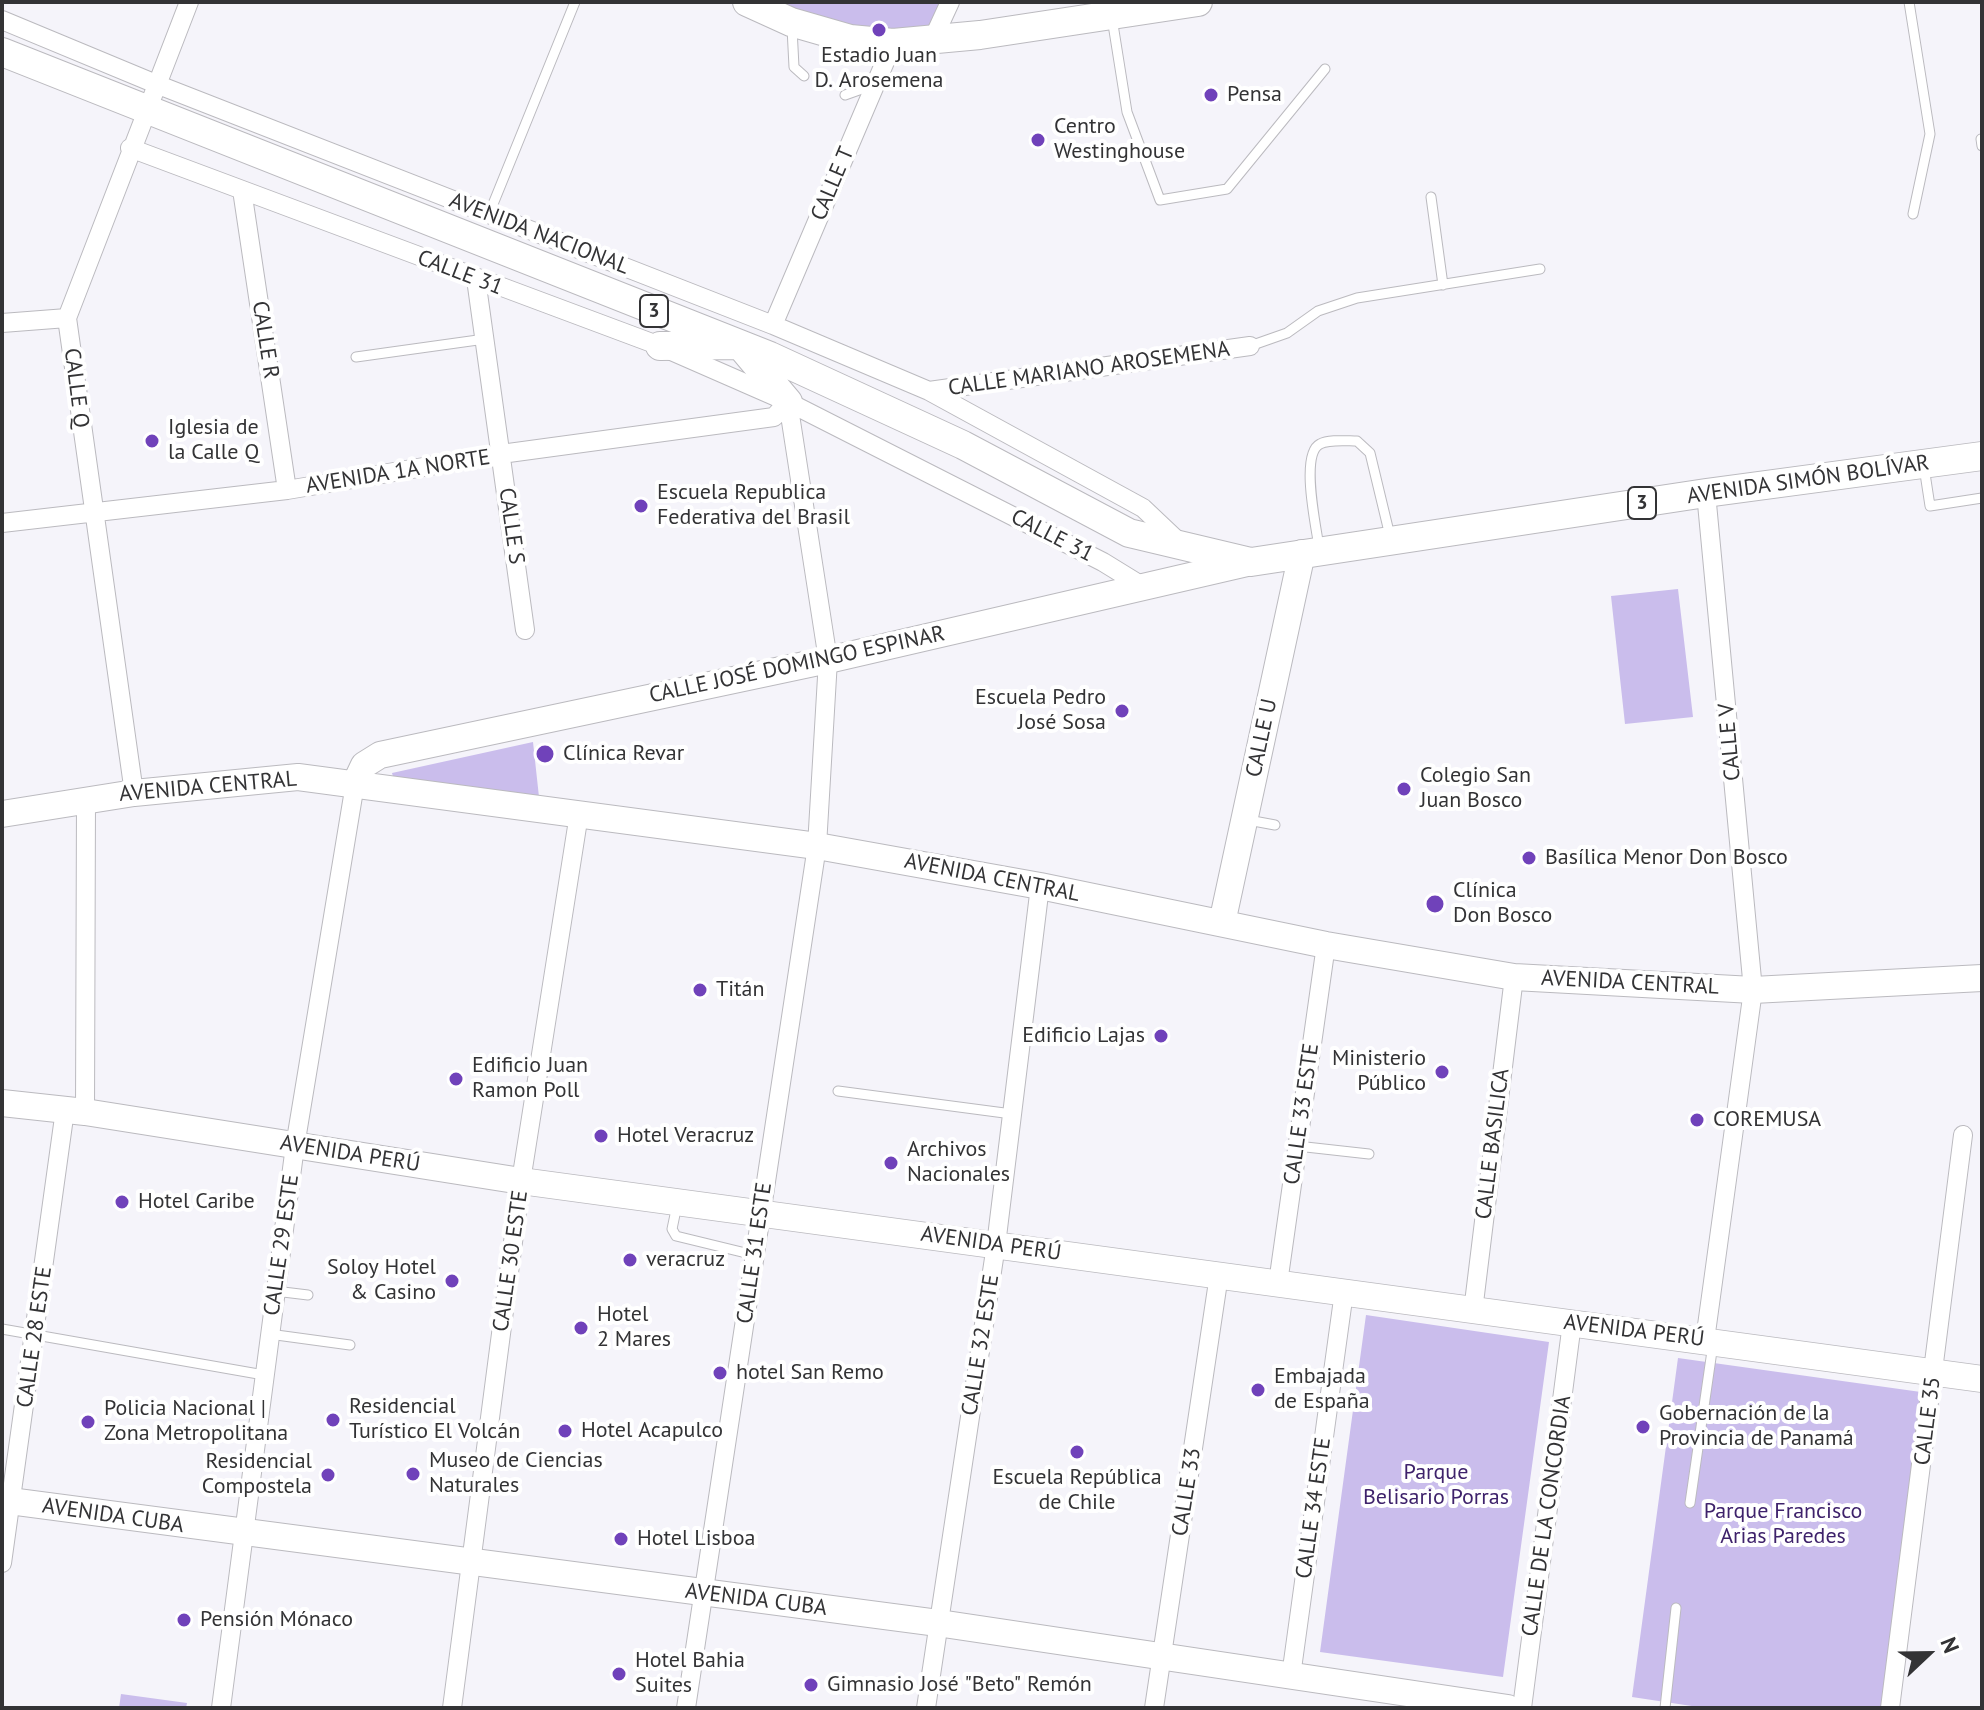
<!DOCTYPE html>
<meta charset="utf-8">
<style>
body{margin:0}
#map{position:relative;width:1984px;height:1710px;overflow:hidden;background:#f5f4fa;font-family:"PT Sans",sans-serif}
canvas{display:block}
.frame{position:absolute;inset:0;border:4px solid #333335;pointer-events:none}
.north{position:absolute;left:1888px;top:1614px;width:80px;height:80px;-webkit-text-stroke:6px #fff;paint-order:stroke;rotate:68deg;font-size:22px;font-weight:700;line-height:32px;text-align:center;color:#333335}
.north::after{content:'';display:block;margin:auto;width:28px;height:36px;background:#333335;clip-path:polygon(50% 0,100% 100%,50% 72%,0 100%)}
</style>
<div id="map">
<canvas width="1984" height="1710"></canvas>
<div class="frame"></div>
<div class="north">N</div>
</div>
<script>
const ctx = document.querySelector('canvas').getContext('2d');
ctx.lineJoin = 'round';
function fill(path, color) { ctx.fillStyle = color; ctx.fill(path, 'evenodd'); }
function trace(path, color, width, dash) { ctx.strokeStyle = color; ctx.lineWidth = width; ctx.lineCap = dash ? 'butt' : 'round'; ctx.setLineDash(dash || []); ctx.stroke(path); }
function write(font, color, halo, rows, align = 'center') {
  ctx.font = font + ' "PT Sans",sans-serif'; ctx.lineWidth = 8; ctx.setLineDash([]); ctx.textBaseline = 'middle'; ctx.strokeStyle = halo; ctx.fillStyle = color; for (const [text, x, y, turn = 0] of rows) {
    ctx.save(); ctx.translate(x, y); ctx.rotate((+turn || 0) * Math.PI / 180); ctx.textAlign = isNaN(turn) ? turn : align; if (halo) ctx.strokeText(text, 0, 0); ctx.fillText(text, 0, 0); ctx.restore();
  }
}
fill(new Path2D(`
 M747,2H950L932,41L893,43Z
 M1678,589L1693,717L1625,724L1611,596Z
 M533,742L539,797L395,784L392,773Z
 M1366,1315L1549,1342L1503,1677L1320,1652Z
 M1678,1358L1928,1393L1885,1708H1705L1632,1697Z
 M121,1694L187,1703L186,1708H119Z`), '#cabdec');
const lane = new Path2D(`
 M1909,2L1930,134L1913,214
 M1112,18L1127,112L1160,200L1227,189L1325,69
 M792,28L794,67L804,76
 M845,95L873,85
 M1981,139L1982,146
 M1431,197L1443,285
 M489,214L575,2
 M1250,346L1287,333L1318,311L1357,298L1540,269
 M356,357L485,339
 M1924,467L1930,506L1982,498
 M1319,547C1316,526 1300,454 1320,444C1329,439 1347,441 1357,441L1370,453L1390,536
 M1248,820L1275,825
 M838,1091L1012,1114
 M1297,1146L1369,1154
 M677,1205L672,1229L676,1236L754,1255
 M275,1291L308,1295
 M2,1329L264,1375
 M269,1334L350,1345
 M1690,1503L1713,1344
 M1665,1708L1676,1608`);
const street = new Path2D(`
 M2,20L156,84L773,325L929,391L1143,508L1180,543
 M932,41L950,2
 M130,148L660,346L788,402L1103,562L1142,586
 M242,190L287,490
 M476,279L525,630
 M2,323L67,318
 M773,325L893,43
 M929,391L1250,346
 M2,523L287,490L501,454L774,417L788,402
 M134,793L67,318L189,2
 M85,1112L86,800
 M1278,1283L1326,945
 M1473,1311L1514,977
 M1705,1340L1753,990L1706,493
 M2,1563L65,1110
 M1291,1676L1344,1292
 M221,1708L295,1146L355,784
 M452,1708L521,1181L579,814
 M686,1708L817,846L828,660L788,402
 M926,1708L996,1245L1040,886
 M1154,1708L1219,1275
 M1522,1708L1572,1323
 M1890,1708L1963,1135`);
const secondary = new Path2D(`
 M355,784L364,765L380,755L828,660L1251,562
 M2,814L134,793L298,777L817,846L1040,886L1326,945L1514,977L1753,990L1982,978
 M1222,923L1302,553
 M2,1103L85,1112L521,1181L1982,1379
 M2,1500L938,1623L1508,1708`);
const primary = new Path2D(`
 M747,2L791,22L850,39L893,43L980,35L1198,2
 M2,52L770,356L963,445L1129,533L1251,562L1706,493L1982,456
 M660,346L740,345L788,402`);
trace(lane, '#bbbabf', 11);
trace(street, '#bbbabf', 20);
trace(secondary, '#bbbabf', 28);
trace(primary, '#bbbabf', 30);
trace(lane, '#fff', 9);
trace(street, '#fff', 18);
trace(secondary, '#fff', 26);
trace(primary, '#fff', 28);
for (const [x, y, r, color] of [
 [879,30,8,"#7042ba"],
 [1211,95,8,"#7042ba"],
 [1038,140,8,"#7042ba"],
 [152,441,8,"#7042ba"],
 [641,506,8,"#7042ba"],
 [1122,711,8,"#7042ba"],
 [545,754,10,"#7042ba"],
 [1404,789,8,"#7042ba"],
 [1529,858,8,"#7042ba"],
 [1435,904,10,"#7042ba"],
 [700,990,8,"#7042ba"],
 [1161,1036,8,"#7042ba"],
 [1442,1072,8,"#7042ba"],
 [456,1079,8,"#7042ba"],
 [1697,1120,8,"#7042ba"],
 [601,1136,8,"#7042ba"],
 [891,1163,8,"#7042ba"],
 [122,1202,8,"#7042ba"],
 [630,1260,8,"#7042ba"],
 [452,1281,8,"#7042ba"],
 [581,1328,8,"#7042ba"],
 [720,1373,8,"#7042ba"],
 [1258,1390,8,"#7042ba"],
 [333,1420,8,"#7042ba"],
 [88,1422,8,"#7042ba"],
 [1643,1427,8,"#7042ba"],
 [565,1431,8,"#7042ba"],
 [1077,1452,8,"#7042ba"],
 [413,1474,8,"#7042ba"],
 [328,1475,8,"#7042ba"],
 [621,1539,8,"#7042ba"],
 [184,1620,8,"#7042ba"],
 [619,1674,8,"#7042ba"],
 [811,1685,8,"#7042ba"]
]) { const dot = new Path2D(); dot.arc(x, y, r, 0, 2 * Math.PI); ctx.fillStyle = color; ctx.fill(dot); trace(dot, '#fff', 3); }
for (const [x, y, w] of [
 [654,311,28],
 [1642,503,28]
]) { const box = new Path2D(); box.roundRect(x - w / 2, y - 16, w, 32, 6); ctx.fillStyle = '#fff'; ctx.fill(box); trace(box, '#333335', 2); }
write('bold 20px', '#333335', null, [
 ["3",654,311],
 ["3",1642,503]
]);
write('22px', '#333335', '#fff', [
 ["Estadio Juan",879,56,"center"],
 ["D. Arosemena",879,81,"center"],
 ["Pensa",1227,95],
 ["Centro",1054,127],
 ["Westinghouse",1054,152],
 ["Iglesia de",168,428],
 ["la Calle Q",168,453],
 ["Escuela Republica",657,493],
 ["Federativa del Brasil",657,518],
 ["Escuela Pedro",1106,698,"right"],
 ["José Sosa",1106,723,"right"],
 ["Clínica Revar",563,754],
 ["Colegio San",1420,776],
 ["Juan Bosco",1420,801],
 ["Basílica Menor Don Bosco",1545,858],
 ["Clínica",1453,891],
 ["Don Bosco",1453,916],
 ["Titán",716,990],
 ["Edificio Lajas",1145,1036,"right"],
 ["Ministerio",1426,1059,"right"],
 ["Público",1426,1084,"right"],
 ["Edificio Juan",472,1066],
 ["Ramon Poll",472,1091],
 ["COREMUSA",1713,1120],
 ["Hotel Veracruz",617,1136],
 ["Archivos",907,1150],
 ["Nacionales",907,1175],
 ["Hotel Caribe",138,1202],
 ["veracruz",646,1260],
 ["Soloy Hotel",436,1268,"right"],
 ["& Casino",436,1293,"right"],
 ["Hotel",597,1315],
 ["2 Mares",597,1340],
 ["hotel San Remo",736,1373],
 ["Embajada",1274,1377],
 ["de España",1274,1402],
 ["Residencial",349,1407],
 ["Turístico El Volcán",349,1432],
 ["Policia Nacional |",104,1409],
 ["Zona Metropolitana",104,1434],
 ["Gobernación de la",1659,1414],
 ["Provincia de Panamá",1659,1439],
 ["Hotel Acapulco",581,1431],
 ["Museo de Ciencias",429,1461],
 ["Naturales",429,1486],
 ["Residencial",312,1462,"right"],
 ["Compostela",312,1487,"right"],
 ["Escuela República",1077,1478,"center"],
 ["de Chile",1077,1503,"center"],
 ["Hotel Lisboa",637,1539],
 ["Pensión Mónaco",200,1620],
 ["Hotel Bahia",635,1661],
 ["Suites",635,1686],
 ["Gimnasio José \"Beto\" Remón",827,1685]
], 'left');
write('22px', '#333335', '#fff', [
 ["CALLE T",833,184,-67],
 ["AVENIDA NACIONAL",539,234,21],
 ["CALLE 31",460,273,21],
 ["CALLE R",265,340,81],
 ["CALLE MARIANO AROSEMENA",1089,369,-8],
 ["CALLE Q",76,388,83],
 ["AVENIDA 1A NORTE",398,472,-9],
 ["AVENIDA SIMÓN BOLÍVAR",1808,480,-8],
 ["CALLE S",511,526,82],
 ["CALLE 31",1052,536,27],
 ["CALLE JOSÉ DOMINGO ESPINAR",797,665,-12],
 ["CALLE U",1262,738,-78],
 ["CALLE V",1730,742,-95],
 ["AVENIDA CENTRAL",208,787,-5],
 ["AVENIDA CENTRAL",992,878,11],
 ["AVENIDA CENTRAL",1630,983,3],
 ["CALLE 33 ESTE",1302,1114,-82],
 ["CALLE BASILICA",1493,1144,-83],
 ["AVENIDA PERÚ",350,1154,9],
 ["AVENIDA PERÚ",991,1244,8],
 ["CALLE 29 ESTE",282,1245,-82],
 ["CALLE 31 ESTE",755,1253,-82],
 ["CALLE 30 ESTE",511,1261,-82],
 ["AVENIDA PERÚ",1634,1331,7],
 ["CALLE 28 ESTE",35,1337,-82],
 ["CALLE 32 ESTE",981,1345,-81],
 ["CALLE 35",1928,1421,-83],
 ["CALLE 33",1187,1492,-81],
 ["CALLE 34 ESTE",1314,1508,-82],
 ["AVENIDA CUBA",113,1516,8],
 ["CALLE DE LA CONCORDIA",1547,1516,-82],
 ["AVENIDA CUBA",756,1600,7]
]);
write('22px', '#3e226b', '#fff', [
 ["Parque",1436,1473],
 ["Belisario Porras",1436,1498],
 ["Parque Francisco",1783,1512],
 ["Arias Paredes",1783,1537]
]);
</script>
